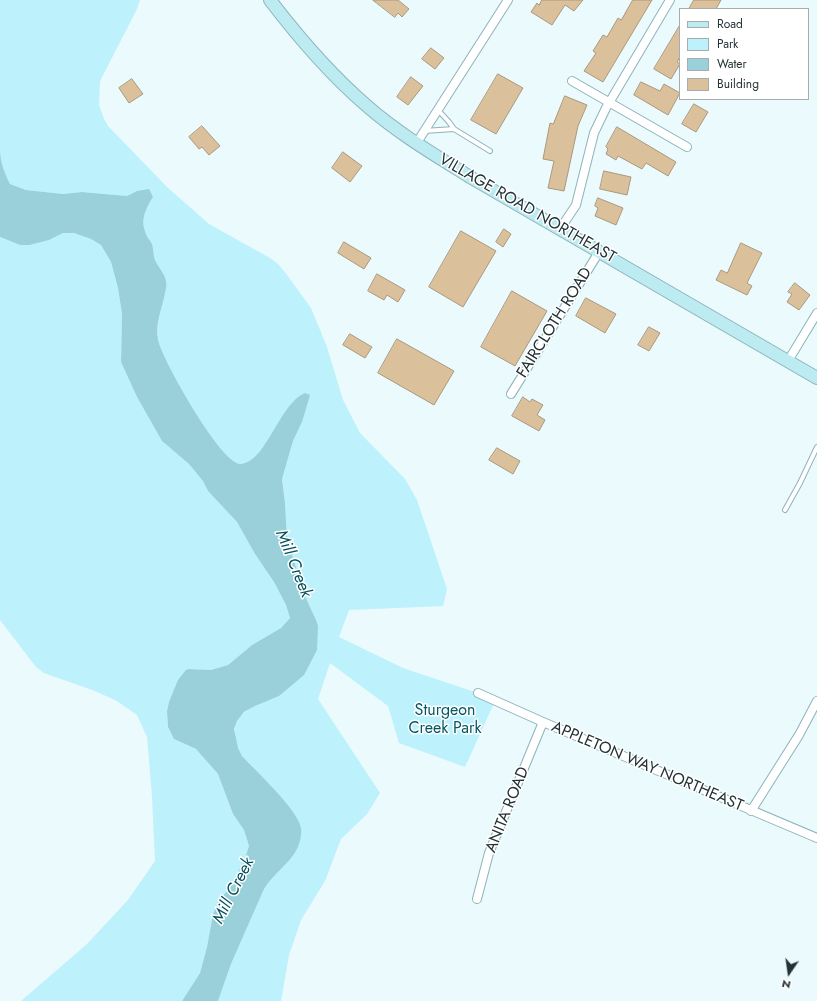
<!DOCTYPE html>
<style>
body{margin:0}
#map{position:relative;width:817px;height:1001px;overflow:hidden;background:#eafafd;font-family:Jost,sans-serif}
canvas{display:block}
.legend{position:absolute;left:679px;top:8px;width:130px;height:92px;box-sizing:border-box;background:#fff;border:1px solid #a7adae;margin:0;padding:5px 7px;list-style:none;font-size:12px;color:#233235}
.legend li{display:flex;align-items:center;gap:8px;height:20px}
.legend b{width:20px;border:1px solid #a7adae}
.north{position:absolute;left:769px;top:953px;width:40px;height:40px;-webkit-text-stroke:3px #fff;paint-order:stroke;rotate:193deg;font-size:11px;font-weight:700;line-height:16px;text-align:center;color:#233235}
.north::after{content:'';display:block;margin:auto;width:14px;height:18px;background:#233235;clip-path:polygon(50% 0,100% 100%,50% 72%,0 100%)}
</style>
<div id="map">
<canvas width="817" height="1001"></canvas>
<ul class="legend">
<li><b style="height:5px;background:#bcebf1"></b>Road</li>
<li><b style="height:11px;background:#bdf1fb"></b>Park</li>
<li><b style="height:11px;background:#99d0da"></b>Water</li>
<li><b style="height:11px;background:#dbc19b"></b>Building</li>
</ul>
<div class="north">N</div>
</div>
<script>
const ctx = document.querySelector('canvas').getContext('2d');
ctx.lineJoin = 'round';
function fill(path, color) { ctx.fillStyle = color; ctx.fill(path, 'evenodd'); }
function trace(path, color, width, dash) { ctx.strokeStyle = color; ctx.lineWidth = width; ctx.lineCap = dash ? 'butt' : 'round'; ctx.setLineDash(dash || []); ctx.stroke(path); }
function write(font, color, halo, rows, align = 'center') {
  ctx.font = font + ' Jost,sans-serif'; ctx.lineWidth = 3; ctx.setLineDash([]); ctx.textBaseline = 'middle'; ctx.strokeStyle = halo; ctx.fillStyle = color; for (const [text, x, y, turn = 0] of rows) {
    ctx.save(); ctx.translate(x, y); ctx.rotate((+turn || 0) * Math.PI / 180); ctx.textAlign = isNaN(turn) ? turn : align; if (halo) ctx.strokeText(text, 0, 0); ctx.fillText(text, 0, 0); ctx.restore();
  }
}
fill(new Path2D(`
 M0,0H140L137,9L100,81L99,105L104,119L108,126L167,187L209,224L270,258L278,264L287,275L311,308L327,347L343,400L360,433L405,479L417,500L447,589L443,606L349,610L339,637L403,668L478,693L495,701L465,767L399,743L388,706L330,663L318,699L380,793L367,814L341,839L325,881L301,920L289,955L281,1001H218L231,964L264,889L268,882L285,802L242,756C221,717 247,709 279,696L316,620L305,596L287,539L285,503L282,479L293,441L302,422L289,407C279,422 260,462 241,464C222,466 164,362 159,343C154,326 162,310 165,293C166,289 167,285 166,281C165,274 159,268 156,262C153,257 154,250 152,244C150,240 146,236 145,231C140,220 147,207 153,197L137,191L127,196L82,192L63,194L26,190L10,184L5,174L0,159Z
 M63,233H74L91,239L101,245L111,262L118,288L122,314L121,362L137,397L162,441L189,464L203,481L208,491L237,522L255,554L274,582L286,605L290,618L281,628L252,645L228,665L211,670L189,669L169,702L167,711L168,727L174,739L196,749L218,774L233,814L244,830L249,846L244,861L231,886L218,902L213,914L207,947L200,973L182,1001H21L87,944L128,900L155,861L152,796L147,737L137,715L117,701L95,691L44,673L36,667L0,620V237L20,245L49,240Z`), '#bdf1fb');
fill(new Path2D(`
 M0,149C0,162 4,172 10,184L26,190L63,194L82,192L127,196L137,191L149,189L153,197C147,207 140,219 145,231C146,236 150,240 152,244C154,250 153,257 156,262C159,268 165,274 166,281C167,285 166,289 165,293C162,310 154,325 159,343C164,362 222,466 241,464C267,461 279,404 305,393L310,395L302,422L293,441L282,479L285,503L287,539L305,596L316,620L318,626L317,650L304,675L279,696L255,706L244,712L237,721L234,729L238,748L242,756C256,771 298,810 301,828C302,834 300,843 297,849C289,864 273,874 264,889L231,964L218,1001H182L200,973L207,947L213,914L218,902L231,886L244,861L249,846L244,830L233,814L218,774L196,749L174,739L168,727L167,711L169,702L178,680L186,670L189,669L211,670L228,665L252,645L281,628L290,618L286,605L274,582L255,554L237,522L208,491L203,481L189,464L162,441L137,397L121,362L122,314L118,288L111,262L101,245L91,239L74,233H63L49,240L29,245H20L0,237Z`), '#99d0da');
const building = new Path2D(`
 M373,0H398L409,9L402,17L398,13L395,17Z
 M542,0H583L574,11L565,5L552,25L531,12L537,3L539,5Z
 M633,0H652L603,82L584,71L596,53L593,51L603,35L607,37L618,18L621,20Z
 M694,0H721L716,9H689Z
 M680,25V57L677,62L680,64L671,79L654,69Z
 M431,48L444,58L435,69L422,59Z
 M498,74L523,88L496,134L471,120Z
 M411,77L423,86L408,105L397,97Z
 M132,79L143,94L129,103L119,88Z
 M641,82L660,91L664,84L680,93L668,115L634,95Z
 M565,96L587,105L578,126L564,191L548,188L554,161L543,159L550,123L553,124Z
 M694,104L708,112L696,132L682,124Z
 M202,126L220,146L209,155L202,147L199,149L189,137Z
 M617,127L676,162L668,176L646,163L642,169L618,156L616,160L606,154L608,149L606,147Z
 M343,152L362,166L350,182L332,168Z
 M604,171L631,177L627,195L600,189Z
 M598,198L623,208L616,225L595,216L598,208L595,206Z
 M504,229L511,234L503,247L496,242Z
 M461,231L496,251L463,307L429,287Z
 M344,242L371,258L364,269L338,253Z
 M741,243L762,253L747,283L752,286L747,295L716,280L721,270L727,273Z
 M377,274L405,290L398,302L387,295L384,300L368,291Z
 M795,283L810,295L799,310L787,302L792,294L788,292Z
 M512,291L547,311L515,366L481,347Z
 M586,298L616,314L605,333L576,316Z
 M649,327L660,333L649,351L638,345Z
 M350,334L372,347L365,358L343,345Z
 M397,339L454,371L434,405L378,373Z
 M523,397L530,402L532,399L543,405L537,415L545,420L539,431L512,416Z
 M497,448L520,461L513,474L489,460Z`);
fill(building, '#dbc19b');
trace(building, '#aa987e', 1);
const lane = new Path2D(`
 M438,110L449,122L454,129
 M424,131L454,129L490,151
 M785,510L800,483L817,447`);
const street = new Path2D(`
 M572,81L687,147
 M416,144L508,0
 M560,229L576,205L594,133L606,108L670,0
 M788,361L817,313
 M511,394L599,252
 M478,693L543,722L817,838
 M751,811L799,735L817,701
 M477,899L489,853L543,722`);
const secondary = new Path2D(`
 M270,0C299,38 331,75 367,106C399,134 435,155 470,177L817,378`);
trace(lane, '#8db3ba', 6);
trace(street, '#8db3ba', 10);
trace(secondary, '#8db3ba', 14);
trace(lane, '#fff', 4);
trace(street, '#fff', 8);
trace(secondary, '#bcebf1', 12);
write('16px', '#233235', '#fff', [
 ["VILLAGE ROAD NORTHEAST",527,209,30],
 ["FAIRCLOTH ROAD",555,323,-58],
 ["APPLETON WAY NORTHEAST",647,767,23],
 ["ANITA ROAD",508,810,-68]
]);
write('16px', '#045762', '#fff', [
 ["Sturgeon",445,711],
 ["Creek Park",445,729]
]);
write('italic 17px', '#00535e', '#fff', [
 ["Mill Creek",293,564,68],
 ["Mill Creek",234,891,-63]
]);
</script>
